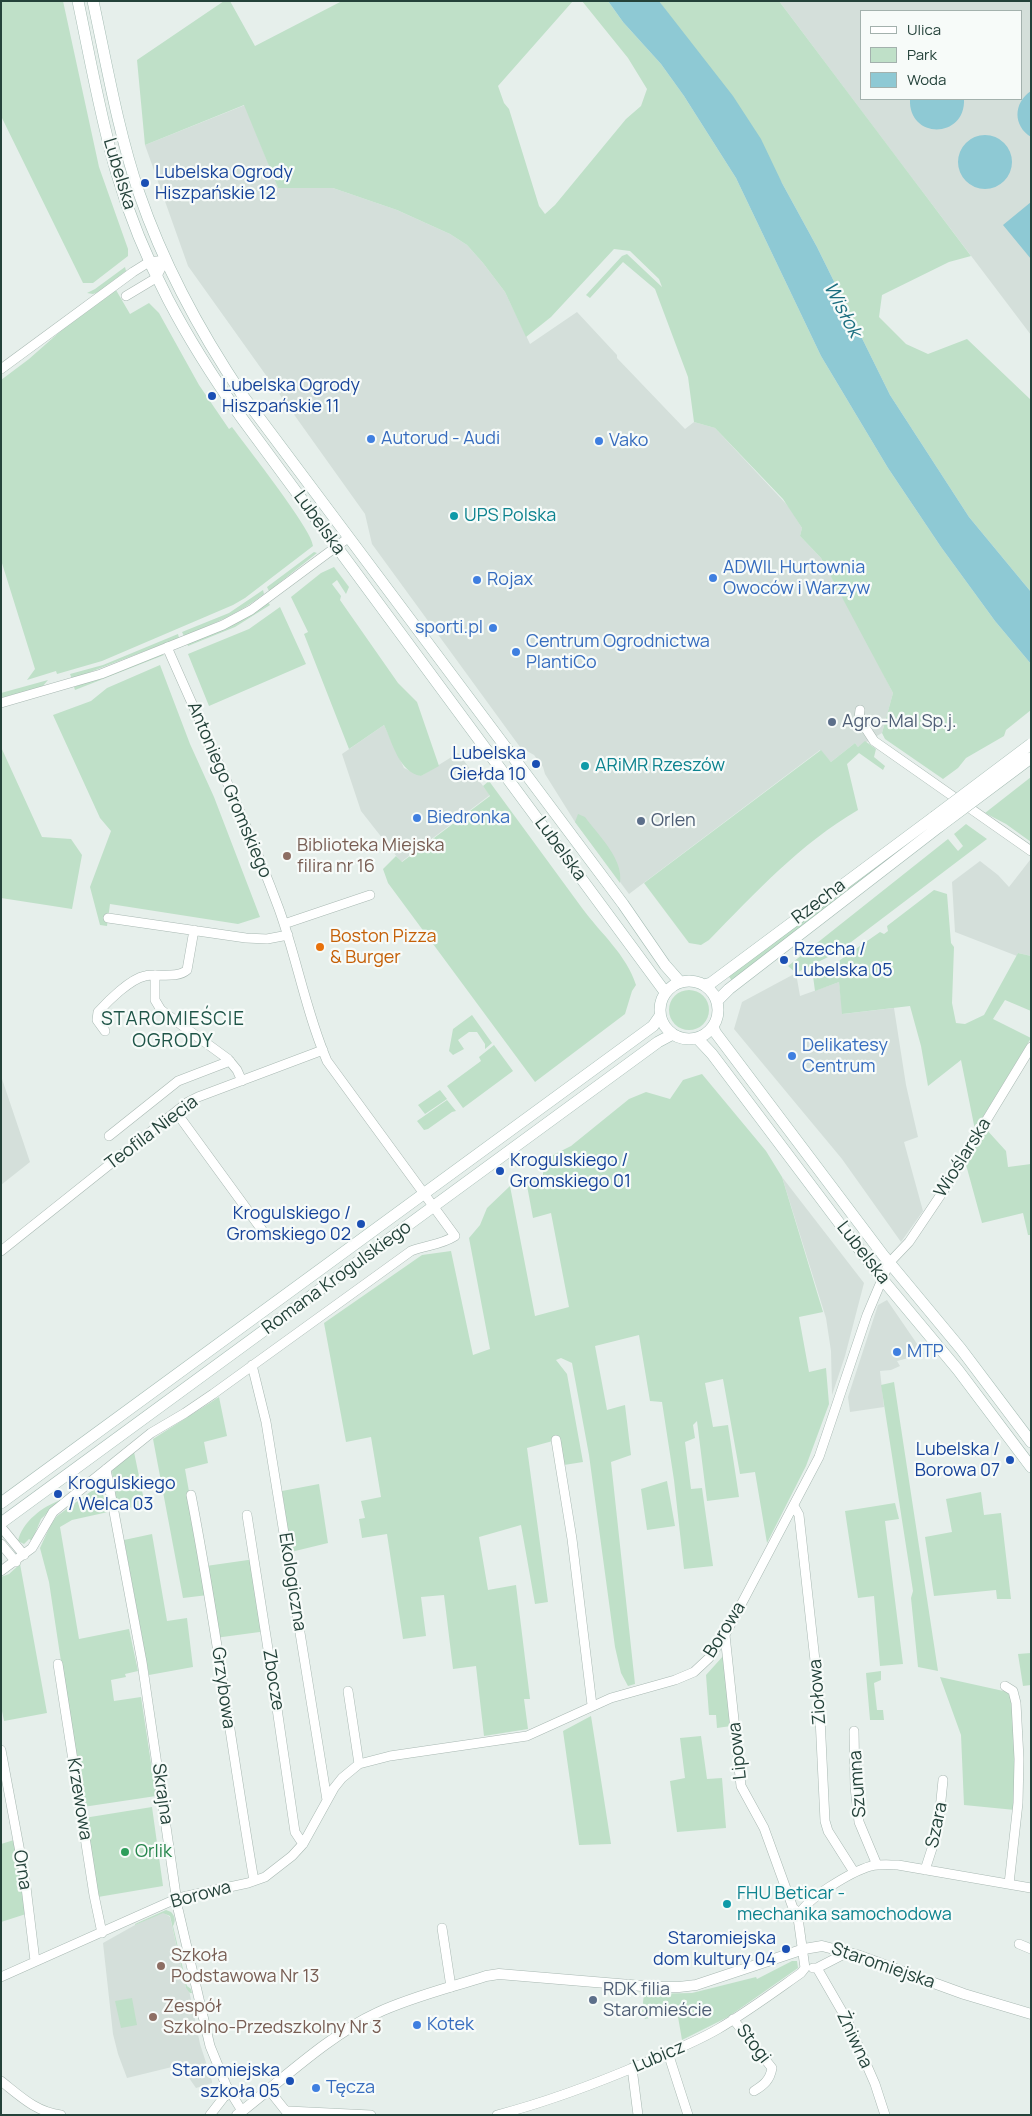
<!DOCTYPE html>
<meta charset="utf-8">
<style>
body{margin:0}
#map{position:relative;width:1032px;height:2116px;overflow:hidden;background:#e6efeb;font-family:Manrope,sans-serif}
canvas{display:block}
.frame{position:absolute;inset:0;border:2px solid #24423a;pointer-events:none}
.legend{position:absolute;left:860px;top:10px;width:162px;height:90px;box-sizing:border-box;background:#f7fbf9;border:1px solid #a3b1ad;margin:0;padding:6px 9px;list-style:none;font-size:15px;color:#24423a}
.legend li{display:flex;align-items:center;gap:10px;height:25px}
.legend b{width:25px;border:1px solid #a3b1ad}
</style>
<div id="map">
<canvas width="1032" height="2116"></canvas>
<div class="frame"></div>
<ul class="legend">
<li><b style="height:6px;background:#fff"></b>Ulica</li>
<li><b style="height:14px;background:#bfe0c8"></b>Park</li>
<li><b style="height:14px;background:#8ec9d4"></b>Woda</li>
</ul>
</div>
<script>
const ctx = document.querySelector('canvas').getContext('2d');
ctx.lineJoin = 'round';
function fill(path, color) { ctx.fillStyle = color; ctx.fill(path, 'evenodd'); }
function trace(path, color, width, dash) { ctx.strokeStyle = color; ctx.lineWidth = width; ctx.lineCap = dash ? 'butt' : 'round'; ctx.setLineDash(dash || []); ctx.stroke(path); }
function write(font, color, halo, rows, align = 'center') {
  ctx.font = font + ' Manrope,sans-serif'; ctx.lineWidth = 4.5; ctx.setLineDash([]); ctx.textBaseline = 'middle'; ctx.strokeStyle = halo; ctx.fillStyle = color; for (const [text, x, y, turn = 0] of rows) {
    ctx.save(); ctx.translate(x, y); ctx.rotate((+turn || 0) * Math.PI / 180); ctx.textAlign = isNaN(turn) ? turn : align; if (halo) ctx.strokeText(text, 0, 0); ctx.fillText(text, 0, 0); ctx.restore();
  }
}
fill(new Path2D(`
 M779,1H1031V335L894,154ZM861,11H1021V99H861Z
 M245,105L278,188H333L397,210L450,234L467,245L483,263L505,292L530,344L577,312L617,355V358L685,429L694,422L715,428L789,507L802,528L800,536L821,558L864,636L893,693L882,733L858,747L855,743L831,762L820,750L629,894L575,822L545,774L543,767L534,755L520,747L372,544L365,514L188,266L145,145Z
 M384,725L404,768L421,776L458,753L490,795L401,862L361,811L342,754Z
 M1030,860L1031,956L1018,953L1017,956L955,932L952,882L980,861L998,875L1009,887Z
 M796,973L800,996L839,982L843,1014L894,1008L906,1085L918,1137L904,1142L923,1211L901,1242L842,1159L734,1029L742,1002Z
 M1,1076L30,1162L1,1185Z
 M782,1177L864,1283L845,1356L832,1395L831,1351L826,1318Z
 M887,1300L924,1354L897,1361L900,1366L891,1370L880,1371L884,1407L850,1412L848,1397L878,1305Z
 M163,1912L170,1917L186,1988L189,1990L200,2044L212,2081V2083L196,2088L180,2065L127,2078L118,2054L113,2034L103,1943L135,1925Z`), '#d4dfda');
fill(new Path2D(`
 M1,1H63L99,167L128,249V256L93,283H83L1,116Z
 M224,1H230L255,46L342,1H573L498,86L504,103L509,109L539,206L545,214L555,205L626,119L641,106L647,89L628,58L582,1H608L623,22L661,64L684,96L736,178L821,356L888,468L941,547L995,621L1031,664V710L1006,730L1004,736L966,758L958,768L943,779L885,739L882,733L893,693L821,558L800,536L802,528L783,499L715,428L694,422L688,377L655,289L623,262L590,298L586,295L622,256L627,254L662,287L659,279L630,251L614,249L551,317L526,337L505,292L483,263L467,245L450,234L397,210L333,188H278L244,105L145,145L137,60Z
 M659,1H779L971,256L949,262L882,295L879,317L906,344L928,354L967,339L1031,400V592L969,517L890,395L817,247L782,183Z
 M125,267L126,271L98,292L93,294L87,293L95,289Z
 M116,290L130,314L149,303L159,313L199,385L229,429L232,427C246,446 313,531 313,546L245,598L233,605L102,661L57,674L56,671L27,680L35,669L1,560V380L29,359L63,329Z
 M314,552L317,553L269,591L267,587Z
 M334,567L349,587L346,594L337,580L332,584L341,596L340,600L398,683L417,702L439,766L421,776C399,772 393,744 384,725L349,749L304,634L308,632L291,597L321,573Z
 M263,590L264,594C240,613 213,624 184,636L182,632L229,613Z
 M268,602L270,605L235,627L188,646L187,643Z
 M280,607L306,664L209,706L188,654L249,629Z
 M178,634L179,638L72,679L70,674L103,665Z
 M157,655H164L75,690L74,687Z
 M160,665L190,744L214,797L260,917L238,924L110,904L107,926L100,925L90,887L111,831L100,818L53,715L91,701L107,688Z
 M48,680L42,687L1,698V693Z
 M865,741L876,749L874,757L885,766L883,770L859,753L847,764L858,810C801,843 755,893 709,940L701,945L689,943L644,883L821,750L831,762L855,743L858,747Z
 M1,747L42,837L71,839L82,855L72,909L1,898Z
 M1031,777V842L1006,824L985,813Z
 M489,781C520,823 551,866 582,908C601,934 626,954 636,985L632,991L625,1014L535,1082L388,883L383,869L396,856L402,862L490,796L483,786Z
 M578,814L585,817C598,835 624,859 620,883L575,822Z
 M941,820L732,981L728,975Z
 M966,824L987,839L838,952L796,973L788,966L948,839L958,851L963,846L954,834Z
 M934,890L947,894L951,943L954,947L952,1003L956,1023L965,1024L984,1015L1018,953L1031,956V1011L1005,1000L993,1019L1031,1038L975,1130L961,1060L928,1086L921,1046L910,1006L842,1014L839,982L815,991L813,976L833,965L837,968L840,960L880,932L884,934L888,931L887,926Z
 M669 1010a20 20 0 1 1 40 0a20 20 0 1 1-40 0Z
 M472,1015L492,1043L485,1049V1044L477,1032H469L458,1040L464,1049L453,1055L449,1051L453,1029Z
 M494,1045L513,1071L463,1108L447,1086L481,1061L479,1057Z
 M702,1074L766,1151L782,1177L823,1312L799,1317L809,1372L826,1368L829,1404L806,1466L767,1543L755,1472L740,1474L723,1379L705,1383L713,1427L728,1425L739,1497L707,1501L697,1421L693,1425L695,1438L685,1442L691,1489L702,1488L713,1566L684,1569L674,1480L662,1402L650,1401L639,1335L595,1346L607,1410L625,1405L631,1455L611,1462L635,1684L628,1686L621,1673L615,1647L589,1455L572,1363L561,1358L556,1360L567,1374L583,1462L564,1465L560,1439L527,1448L548,1602L535,1604L521,1525L479,1537L488,1590L516,1585L530,1699H524L528,1729L484,1736L476,1666L453,1669L444,1595L421,1597L426,1636L403,1639L387,1534L362,1538L359,1519L365,1518L361,1501L381,1497L371,1437L346,1442L324,1323L422,1255L451,1251L473,1355L490,1349L469,1238L480,1225L487,1208L510,1186L535,1316L569,1307L551,1213L533,1218L526,1180L543,1178V1160L571,1146L629,1099L646,1092L670,1099L683,1080Z
 M440,1090L447,1099L425,1114L418,1105Z
 M447,1100L456,1111L452,1112L428,1129L424,1130L417,1121Z
 M986,1129L1006,1151L1008,1167L1031,1164V1235H1028L1023,1213L982,1223L965,1161Z
 M894,1382L938,1671L918,1667L911,1598L913,1591L881,1385Z
 M219,1397L227,1436L204,1442L208,1463L185,1469L196,1531L206,1566L255,1559L267,1631L215,1638L208,1595L183,1598L153,1439Z
 M134,1452L145,1505L118,1510L112,1472L114,1467Z
 M667,1481L675,1526L647,1530L641,1489Z
 M319,1484L328,1543L291,1552L282,1491Z
 M97,1487L101,1488L108,1512L72,1520L60,1527L79,1639L129,1629L138,1671L125,1674L126,1677L111,1680L114,1701L141,1697L156,1796L83,1807L49,1582L40,1548L51,1524L57,1516Z
 M981,1492L984,1515L1001,1513L1011,1599H997L996,1590L934,1596L925,1537L952,1532L946,1499Z
 M61,1500L41,1519L32,1541L29,1539L24,1544L18,1541C22,1522 43,1506 61,1500Z
 M895,1503L899,1519L885,1521L903,1664L880,1666L874,1596L858,1598L845,1511Z
 M152,1534L167,1621L187,1618L193,1667L149,1675L124,1540Z
 M20,1564L47,1713L4,1721L1,1706V1577L9,1574Z
 M1031,1653V1685L1023,1686L1018,1654Z
 M724,1655L731,1726L717,1728L716,1715H709L706,1675Z
 M881,1671V1680L874,1683L877,1710H883L884,1720H870L866,1673Z
 M940,1677L1008,1692C1020,1720 1017,1779 1015,1810L964,1805L961,1735Z
 M591,1716L611,1844L579,1845L563,1731Z
 M701,1736L707,1779L722,1778L726,1828L677,1832L670,1781L685,1778L680,1738Z
 M152,1807L163,1886L98,1897L84,1818Z
 M14,1840L26,1914L1,1922V1844Z
 M166,1910L171,1912C175,1916 176,1921 173,1926L187,1986L191,1989L192,1993H190L186,1988L170,1916L163,1913L135,1925V1924Z
 M792,1961H797L798,1968L728,2017L682,2040L677,2011L645,2019L642,2011L644,1994L692,1993L756,1977L757,1979Z
 M132,1998L137,2025L121,2028L115,2001Z`), '#bfe0c8');
fill(new Path2D(`
 M608,1H659L733,96L761,139L782,183L817,247L890,395L969,517L1031,592V664L995,621L941,547L888,468L821,356L736,178L684,96L661,64L623,22Z
 M1031,91V137C1013,126 1013,103 1031,91Z
 M910,99H964C966,139 908,140 910,99Z
 M958 162a27 27 0 1 1 54 0a27 27 0 1 1-54 0Z
 M1031,202V259L1003,225Z`), '#8ec9d4');
const minor = new Path2D(`
 M126,296L156,278L165,260
 M1,369L133,272L149,262L165,260
 M1,703L101,674L223,625L251,610L348,538
 M860,710L859,718L874,741L1031,851
 M108,918L246,938L267,939L288,935
 M284,924L370,895
 M155,975V1000L161,1010L228,1059L237,1070L242,1081
 M105,1031L97,1020L98,1012C108,1001 130,979 145,976C157,973 177,979 187,970L194,930
 M176,1112L262,1230
 M109,1136L178,1081L230,1061
 M1,1251L188,1102L198,1097L323,1050
 M252,1365L266,1422L327,1800
 M556,1440L572,1539L592,1705
 M106,1469L142,1662L178,1909L210,2046L226,2085L242,2111
 M191,1495C216,1623 232,1752 254,1881
 M794,1506L799,1515L819,1697L825,1821L828,1831L854,1872
 M247,1515L273,1681L295,1832L303,1844
 M1,1527L24,1555
 M1,1544L16,1562
 M1,1571L32,1548L53,1512L151,1433L185,1413L213,1394L411,1251C427,1245 441,1245 455,1236L327,1061C306,1012 297,959 279,909C246,820 205,734 167,647
 M725,1635L741,1786L764,1828L793,1908L799,1913
 M58,1664L94,1895L102,1933
 M1005,1686L1013,1691L1016,1703L1019,1759L1018,1803L1009,1884
 M348,1691L359,1764
 M854,1731L855,1787L859,1822L877,1865
 M1,1750L25,1879L35,1961
 M925,1870L938,1830L943,1780
 M442,1928L451,1987
 M1019,1944L1031,1949
 M813,1968H817L848,1952
 M817,1968L847,2020L875,2084L885,2115
 M1,1977L178,1898L248,1883L265,1877L292,1856L303,1844L334,1788L342,1778L359,1764L390,1756L527,1736L611,1698L675,1680L694,1672L709,1658L725,1635L819,1457L867,1315L889,1263L909,1242L944,1190L1031,1047
 M733,2019L772,2068C770,2080 764,2085 754,2091
 M668,2053L688,2115
 M632,2068L638,2115
 M1,2081C20,2096 36,2112 61,2115
 M269,2090L289,2115
 M288,2111L371,2115
 M210,2115L224,2097L230,2093
 M497,2115C547,2102 595,2084 642,2064C668,2053 694,2043 718,2029C747,2012 774,1992 801,1973L805,1968L798,1918C802,1900 853,1871 871,1866C880,1864 889,1865 898,1865L1031,1888`);
const tertiary = new Path2D(`
 M237,2115C280,2082 329,2035 377,2013C411,1997 449,1988 486,1976L499,1974L654,1987H679L696,1985L804,1949L822,1946L857,1955L964,1994L1031,2014`);
const secondary = new Path2D(`
 M78,1C90,58 100,116 116,171C143,263 186,339 241,417L665,992
 M93,1C107,66 118,131 139,193C164,266 200,332 243,396L623,904L665,965L680,982
 M660 1010a29 29 0 1 1 58 0a29 29 0 1 1-58 0Z
 M704,985L711,983L934,817
 M717,1001L729,989L940,826
 M713,1026L715,1032L883,1255L961,1349L1031,1442
 M697,1038L712,1054L846,1232L883,1280L958,1370L1031,1467
 M1,1503L653,1026L660,1016
 M1,1523L658,1042L673,1034`);
trace(minor, '#a8b8b2', 10);
trace(tertiary, '#a8b8b2', 11);
trace(secondary, '#a4bbb3', 12);
trace(minor, '#fff', 9);
trace(tertiary, '#fff', 10);
trace(secondary, '#fff', 11);
const secondaryBridge = new Path2D(`
 M934,817L1031,744
 M940,826L1031,758`);
trace(secondaryBridge, '#a4bbb3', 12, []);
trace(secondaryBridge, '#fff', 11);
for (const [x, y, r, color] of [
 [145,183,5,"#1a4fb4"],
 [212,396,5,"#1a4fb4"],
 [371,439,5,"#3f7fe0"],
 [599,441,5,"#3f7fe0"],
 [454,516,5,"#0f9aa8"],
 [713,578,5,"#3f7fe0"],
 [477,580,5,"#3f7fe0"],
 [493,628,5,"#3f7fe0"],
 [516,652,5,"#3f7fe0"],
 [832,722,5,"#5c6f8a"],
 [536,764,5,"#1a4fb4"],
 [585,766,5,"#0f9aa8"],
 [417,818,5,"#3f7fe0"],
 [641,821,5,"#5c6f8a"],
 [287,856,5,"#8d6e63"],
 [320,947,5,"#e8710a"],
 [784,960,5,"#1a4fb4"],
 [792,1056,5,"#3f7fe0"],
 [500,1171,5,"#1a4fb4"],
 [361,1224,5,"#1a4fb4"],
 [897,1352,5,"#3f7fe0"],
 [1010,1460,5,"#1a4fb4"],
 [58,1494,5,"#1a4fb4"],
 [125,1852,5,"#2e9e5b"],
 [727,1904,5,"#0f9aa8"],
 [786,1949,5,"#1a4fb4"],
 [161,1966,5,"#8d6e63"],
 [593,2000,5,"#5c6f8a"],
 [153,2017,5,"#8d6e63"],
 [417,2025,5,"#3f7fe0"],
 [290,2081,5,"#1a4fb4"],
 [316,2088,5,"#3f7fe0"]
]) { const dot = new Path2D(); dot.arc(x, y, r, 0, 2 * Math.PI); ctx.fillStyle = color; ctx.fill(dot); trace(dot, '#f7fbf9', 2); }
write('18px', '#164399', '#f7fbf9', [
 ["Lubelska Ogrody",155,173],
 ["Hiszpańskie 12",155,194],
 ["Lubelska Ogrody",222,386],
 ["Hiszpańskie 11",222,407],
 ["Lubelska",526,754,"right"],
 ["Giełda 10",526,775,"right"],
 ["Rzecha /",794,950],
 ["Lubelska 05",794,971],
 ["Krogulskiego /",510,1161],
 ["Gromskiego 01",510,1182],
 ["Krogulskiego /",351,1214,"right"],
 ["Gromskiego 02",351,1235,"right"],
 ["Lubelska /",1000,1450,"right"],
 ["Borowa 07",1000,1471,"right"],
 ["Krogulskiego",68,1484],
 ["/ Welca 03",68,1505],
 ["Staromiejska",776,1939,"right"],
 ["dom kultury 04",776,1960,"right"],
 ["Staromiejska",280,2071,"right"],
 ["szkoła 05",280,2092,"right"]
], 'left');
write('18px', '#24423a', '#f7fbf9', [
 ["Lubelska",119,174,73],
 ["Lubelska",319,523,54],
 ["Antoniego Gromskiego",229,790,67],
 ["Lubelska",560,849,54],
 ["Rzecha",819,902,-37],
 ["Teofila Niecia",152,1133,-37],
 ["Wioślarska",963,1158,-58],
 ["Lubelska",863,1253,52],
 ["Romana Krogulskiego",337,1278,-36],
 ["Ekologiczna",292,1582,81],
 ["Borowa",725,1630,-58],
 ["Zbocze",273,1680,81],
 ["Grzybowa",223,1688,82],
 ["Ziołowa",818,1692,-94],
 ["Lipowa",738,1751,-96],
 ["Szumna",858,1784,-94],
 ["Skrajna",162,1794,82],
 ["Krzewowa",79,1799,81],
 ["Szara",937,1825,-78],
 ["Orna",22,1870,81],
 ["Borowa",201,1895,-15],
 ["Staromiejska",883,1966,19],
 ["Żniwna",854,2040,65],
 ["Stogi",753,2044,52],
 ["Lubicz",659,2057,-23]
]);
write('18px', '#366cbe', '#f7fbf9', [
 ["Autorud - Audi",381,439],
 ["Vako",609,441],
 ["ADWIL Hurtownia",723,568],
 ["Owoców i Warzyw",723,589],
 ["Rojax",487,580],
 ["sporti.pl",483,628,"right"],
 ["Centrum Ogrodnictwa",526,642],
 ["PlantiCo",526,663],
 ["Biedronka",427,818],
 ["Delikatesy",802,1046],
 ["Centrum",802,1067],
 ["MTP",907,1352],
 ["Kotek",427,2025],
 ["Tęcza",326,2088]
], 'left');
write('18px', '#0d838f', '#f7fbf9', [
 ["UPS Polska",464,516],
 ["ARiMR Rzeszów",595,766],
 ["FHU Beticar -",737,1894],
 ["mechanika samochodowa",737,1915]
], 'left');
write('18px', '#4e5e75', '#f7fbf9', [
 ["Agro-Mal Sp.j.",842,722],
 ["Orlen",651,821],
 ["RDK filia",603,1990],
 ["Staromieście",603,2011]
], 'left');
write('18px', '#785e54', '#f7fbf9', [
 ["Biblioteka Miejska",297,846],
 ["filira nr 16",297,867],
 ["Szkoła",171,1956],
 ["Podstawowa Nr 13",171,1977],
 ["Zespół",163,2007],
 ["Szkolno-Przedszkolny Nr 3",163,2028]
], 'left');
write('18px', '#c56008', '#f7fbf9', [
 ["Boston Pizza",330,937],
 ["& Burger",330,958]
], 'left');
write('18px', '#27864d', '#f7fbf9', [
 ["Orlik",135,1852]
], 'left');
write('italic 19px', '#1c6f80', '#f7fbf9', [
 ["Wisłok",842,310,62]
]);
ctx.letterSpacing = '1px';
write('19px', '#1f5548', '#f7fbf9', [
 ["STAROMIEŚCIE",173,1020],
 ["OGRODY",173,1042]
]);
ctx.letterSpacing = '0px';
</script>
